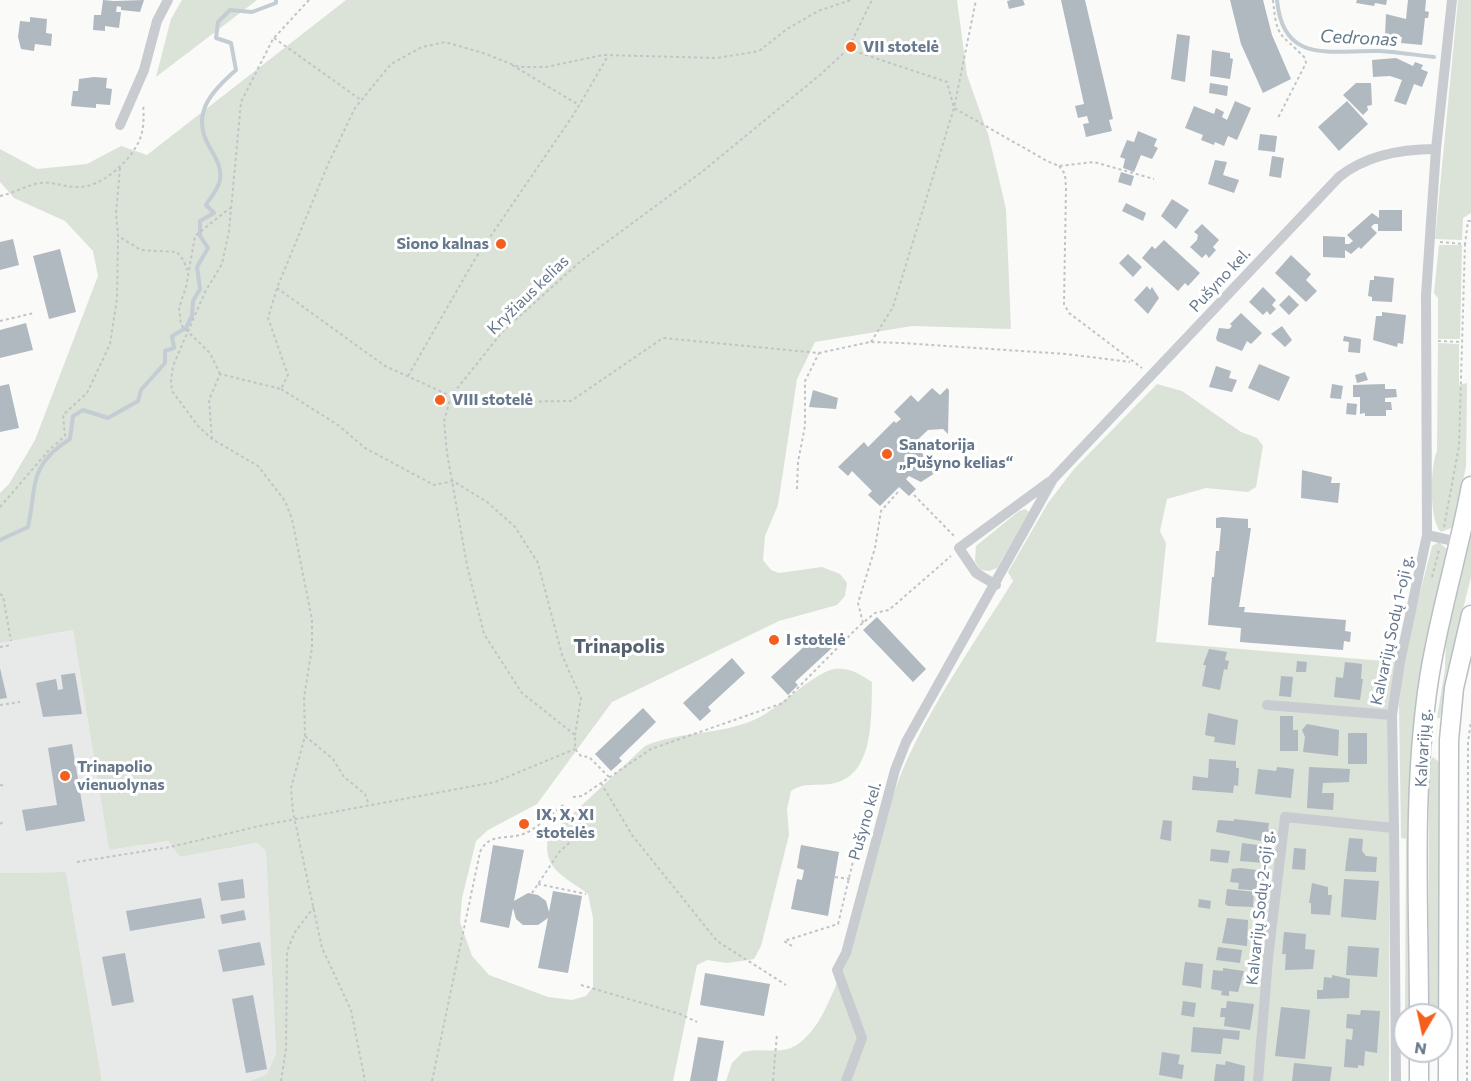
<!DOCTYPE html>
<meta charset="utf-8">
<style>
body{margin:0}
#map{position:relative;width:1471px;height:1081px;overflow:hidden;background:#fafaf8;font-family:Commissioner,sans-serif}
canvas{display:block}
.north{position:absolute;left:1393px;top:1003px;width:60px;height:60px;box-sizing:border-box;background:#fff;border:2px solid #c2c9d1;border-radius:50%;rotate:189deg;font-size:16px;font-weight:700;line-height:24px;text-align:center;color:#66788c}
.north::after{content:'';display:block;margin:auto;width:21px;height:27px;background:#f55f1d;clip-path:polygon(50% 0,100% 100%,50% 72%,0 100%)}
</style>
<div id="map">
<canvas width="1471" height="1081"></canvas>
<div class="north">N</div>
</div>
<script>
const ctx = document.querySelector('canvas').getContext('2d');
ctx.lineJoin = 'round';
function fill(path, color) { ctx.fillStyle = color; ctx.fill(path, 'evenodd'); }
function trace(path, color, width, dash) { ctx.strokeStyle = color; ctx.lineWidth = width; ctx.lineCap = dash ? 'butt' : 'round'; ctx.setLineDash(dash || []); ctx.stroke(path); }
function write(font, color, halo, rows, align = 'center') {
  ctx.font = font + ' Commissioner,sans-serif'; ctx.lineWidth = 6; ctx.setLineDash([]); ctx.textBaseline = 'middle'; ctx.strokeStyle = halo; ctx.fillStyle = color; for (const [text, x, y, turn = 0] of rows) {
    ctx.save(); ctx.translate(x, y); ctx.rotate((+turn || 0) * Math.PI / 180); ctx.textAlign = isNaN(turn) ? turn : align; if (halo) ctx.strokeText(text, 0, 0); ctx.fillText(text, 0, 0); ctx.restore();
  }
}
fill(new Path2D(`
 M73,630L109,850L170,841L180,857L258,843L266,851L276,1054L267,1074L250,1081H102L66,872L0,873V643Z`), '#e8e9e9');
fill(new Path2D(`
 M182,0H257L156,77L171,19Z
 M346,0H957L967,75L989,137L1006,209L1011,329L912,326L815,342L797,379L778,505L765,536L763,560L771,570L779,573L822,567L840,574L847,583L845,596L837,605L779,621L612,702L537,804L488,830L476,841L462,898L460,922L472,956L489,975L548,997L572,1000L586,996L593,987V918L588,894C565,876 542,870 548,837L645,746C681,730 724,736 760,717C779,707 816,672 834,669C849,667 860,674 872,682C871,717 875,778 830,784C816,786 803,782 791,791L787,809L789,835L761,946L754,959L727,963L707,960L697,965L673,1081H250L267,1074L276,1054L266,851L257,843L180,857L169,841L109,850L73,630L0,643V493L9,484L35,440L98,276L93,251L65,221L14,198L0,182V149L37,169L87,164L121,146L147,155Z
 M1458,0H1471V213L1463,218L1462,240L1435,239Z
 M1439,245H1462L1460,339H1438V298L1434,293Z
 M1438,343L1459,344V385L1467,383L1466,466L1454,527L1441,532C1429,521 1430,466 1437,451Z
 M1157,384L1182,391L1241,432L1257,438L1263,446L1256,487L1248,492L1206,488L1167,499L1160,531L1166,543L1156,642L1396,662L1390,720L1389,1081H726L732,1063L743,1052C765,1046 784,1058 803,1040C818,1027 826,1008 834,990C865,919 873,840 903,769C932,703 975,642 1013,581L1008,572L1048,503L1074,469Z
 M1025,509L1029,512L997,568L989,571L980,570L975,561L976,546L1019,511Z
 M1471,528V577L1449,665L1440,718H1437L1445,669L1446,633Z
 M1439,542L1448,550L1428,634L1417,699L1412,1015H1405L1406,839L1401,838L1399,704L1405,651L1432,546Z
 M1433,757L1439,762V1015H1428L1429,762Z
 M66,872L102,1081H0V873Z`), '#dbe2d8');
trace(new Path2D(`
 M1277,0C1283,65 1331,50 1379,51C1397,52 1416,55 1434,57
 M0,540L28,527C37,486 28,465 70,439L73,416L83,410L108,418L138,401L141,390L165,363V351L174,348L172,336L186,328L192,316L193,301L200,289L197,267L208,248L200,236V221L214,213L206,205C210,198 219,188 220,180C222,166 215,157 209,146C190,113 213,90 236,70L231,43L216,38L218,22L230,10L252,12L276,3V0`), '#c3cdd3', 4);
fill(new Path2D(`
 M103,0L114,1L144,0L140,12L121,10V7L117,6L116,12H121L119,28L105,26V31L93,30L94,15H101Z
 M1011,0H1023L1025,5L1009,9L1007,1Z
 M1061,0H1085L1113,119L1109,120L1112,131L1086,137L1083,124L1089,123L1087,116L1078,118L1075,106L1084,104Z
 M1230,0H1263L1272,35L1291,79L1263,93L1241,44Z
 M1357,0H1387L1386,5L1375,3L1374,6L1356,3Z
 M1408,0H1426L1425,11L1429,12L1428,18H1425L1422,45L1401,43L1402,37L1385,35L1386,14L1406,19Z
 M30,17L47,19L46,33L52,34L51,46L35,44L34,51L21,49L18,37L20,21L30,22Z
 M1177,34L1190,36L1185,82L1171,79Z
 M1212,50L1230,53V58L1233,59L1230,79L1210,76Z
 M1396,58L1413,66L1415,62L1423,65L1421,69L1428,72L1422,87L1414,84L1406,105L1394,101L1402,80L1390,76L1373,77L1372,60Z
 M94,77L107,78L106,88L112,89L110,105L96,104V108L71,106L73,91H78L79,79Z
 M1210,83L1228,86L1227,96L1209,93Z
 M1356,83H1371L1372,105L1367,106L1368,110L1363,115L1343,95Z
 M1235,101L1251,108L1237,140L1228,136L1224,146L1215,142L1214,145L1201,140L1203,135L1185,128L1194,106L1214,114L1216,108L1224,112L1222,117L1227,120Z
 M1347,101L1368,124L1339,151L1318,127Z
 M1138,131L1157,139L1154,146L1158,148L1152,159L1141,155L1134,172L1123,168L1125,159L1120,157L1127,140L1134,142Z
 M1260,134L1277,136L1275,152L1258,150Z
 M1272,156L1284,158L1281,178L1269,176Z
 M1215,160L1227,162L1223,175L1239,180L1234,193L1208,184Z
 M1121,172L1134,176L1131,186L1118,182Z
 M1172,199L1189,210L1176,229L1161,216Z
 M1126,203L1146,213L1143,221L1122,211Z
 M1379,210H1402V231H1378V224H1374L1371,227L1377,233L1361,249L1359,247L1351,254L1345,250V258L1323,257V236L1345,237V244H1349L1353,241L1347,235L1372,213L1379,218Z
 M1202,224L1219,240L1213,247L1216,250L1209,258L1206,254L1202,258L1190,247L1197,240L1198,235L1194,232Z
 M13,239L19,265L0,270V242Z
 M1164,240L1200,273L1188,286L1185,283L1178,291L1142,258L1152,246L1155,249Z
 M60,249L76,312L49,319L33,256Z
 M1128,254L1142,267L1133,277L1119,263Z
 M1291,255L1311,274L1306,280L1317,291L1306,302L1275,273Z
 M1374,276L1394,278L1392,302L1372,301V297L1368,296L1370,280H1374Z
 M1147,286L1150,290L1152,287L1159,298L1148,314L1134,300Z
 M1263,287L1276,300L1272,305L1276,309L1270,315L1267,311L1263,315L1249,302Z
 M1289,295L1299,305L1289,315L1279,305Z
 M1382,312L1406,315L1403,344L1398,343L1397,347L1373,340L1376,316H1382Z
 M1241,313L1262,333L1251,344L1247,341L1242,351L1217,341L1216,338L1219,328L1229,329L1232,326L1230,324Z
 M26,323L33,350L0,358V330Z
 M1282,326L1292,340L1285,347L1271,334Z
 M1344,336L1361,339L1360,353L1348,352L1349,342L1343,341Z
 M1259,364L1290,377L1279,401L1248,388Z
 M1216,366L1231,371L1229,378L1237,380L1232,392L1209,387Z
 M1365,372L1368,380L1357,383L1355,375Z
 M9,384L19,428L0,432V386Z
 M1332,384L1343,386L1341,399L1330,398Z
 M1385,384V389H1396L1397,397L1385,398V402H1391L1392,410H1386V416H1365V413L1360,414V397H1353V385Z
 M932,388L940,395L947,388L949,390L948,434L943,429L928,430L913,444L929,460L926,464L935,473L921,482L909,476L906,479L916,489L909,496L899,487L880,506L868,495L872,491L852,471L848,476L838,467L864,442L868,447L894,421L896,423L901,419L894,412L911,395L918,402Z
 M813,390L838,398L836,409L809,407Z
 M1347,403L1357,404L1356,415L1346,414Z
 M1302,470L1332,477L1331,483H1340L1338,503L1301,498Z
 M1222,517L1248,519V528H1251L1239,607H1245L1244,612L1346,620L1345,631L1351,632L1350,642L1344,641L1343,650L1240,642L1241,628L1208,625L1212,577H1214L1216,551H1219L1221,528H1216V518Z
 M877,617L926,669L913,682L863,630Z
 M820,632L833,647L795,682L798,685L788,695L771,677Z
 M1209,649L1227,652L1225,660L1229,661L1227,670L1224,669L1220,690L1202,686L1206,665H1203Z
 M732,658L745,673L708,707L711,711L700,721L683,703Z
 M1297,661L1307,662L1306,672H1296Z
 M1345,662L1362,664L1361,679H1363L1360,700L1334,697L1336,677L1343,678Z
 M0,668L7,698L0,699Z
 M75,673L82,714L43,717L36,683L56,679L58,690L63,689L61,675Z
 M1281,676L1293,677L1291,697L1279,696Z
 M643,708L656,722L619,758L622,761L611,771L595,754Z
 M1208,713L1238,720L1235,745L1214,742L1215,737L1205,735Z
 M1280,716H1293V730H1298V751H1280Z
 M1307,724L1339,730L1338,756L1303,752L1305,737L1302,730Z
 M1348,733H1367V764H1348Z
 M72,744L85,821L26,831L22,810L57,805L48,748Z
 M1209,759L1236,761V768H1239L1238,786L1234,785L1233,793L1192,790L1193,776L1208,778Z
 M1277,767L1294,769L1291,798L1255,794L1258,769L1276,771Z
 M1309,767L1350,769L1349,782L1323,783L1322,793H1334L1333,810L1307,808Z
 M1234,819L1269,823L1268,830L1273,831L1271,843L1216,832L1218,820L1234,821Z
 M1163,820L1172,821L1171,841L1160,839Z
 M1349,838L1363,839L1362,851L1366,856L1377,857L1376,872L1345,871Z
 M1242,843L1265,846L1263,863L1240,861Z
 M493,845L524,850L514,901L528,893L538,895L546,901L549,912L553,891L582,896L568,973L538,968L548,918L538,925H523L516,919L513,908L509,928L480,922Z
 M801,845L839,852L828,916L791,909L797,879L802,880L804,870L797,868Z
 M1294,848L1306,849L1305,870L1292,869Z
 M1211,849L1230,851L1228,863L1210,861Z
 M1241,868L1265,871L1262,891L1238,889L1239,883L1230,882L1232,869Z
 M243,879L245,898L221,901L218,883Z
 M1344,879L1379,881L1376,920L1341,917Z
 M1312,883L1328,887V895H1332L1330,915L1311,914V903H1309Z
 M1227,889L1254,892L1253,907L1228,906L1225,904Z
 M201,898L205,918L130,931L126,911Z
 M1199,899L1211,901L1210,909L1198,907Z
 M244,910L246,920L222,924L220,915Z
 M1227,918L1248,920L1247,946L1222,943Z
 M1284,932L1306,934L1305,949L1315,950L1313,969L1285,970L1286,954H1282Z
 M260,942L265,965L223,972L218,950Z
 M1348,946L1379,948L1377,977L1346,975Z
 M1218,947L1242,950L1240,963L1216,960Z
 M125,953L134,1002L112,1006L102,957Z
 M1185,962L1203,964L1201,988L1182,985Z
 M1223,968L1244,971L1238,992L1229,991V996L1221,995L1222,991L1211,989L1213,970L1223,971Z
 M705,973L770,984L764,1016L700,1005Z
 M1332,975L1350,979L1349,998L1317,999V990H1323L1324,977L1332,978Z
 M253,995L267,1069L246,1073L232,999Z
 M1183,1001L1196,1003L1194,1017L1181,1015Z
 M1227,1001L1254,1004L1250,1030L1224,1026L1225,1017H1220L1221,1008H1226Z
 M1281,1007L1310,1010L1305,1059L1275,1056Z
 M1361,1010L1380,1011L1377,1053L1365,1051L1364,1066L1358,1065V1068L1344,1067L1346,1039L1352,1040L1353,1029L1346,1028L1347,1014L1360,1015Z
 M1193,1027L1240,1031L1239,1040L1223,1038L1221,1054L1191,1052Z
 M698,1037L724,1041L717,1081H690Z
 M1162,1052L1180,1055L1178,1064L1184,1065L1182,1079L1159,1075Z
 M1226,1061L1245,1066L1244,1081H1214L1216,1064L1225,1065Z
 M1294,1063L1332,1067L1330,1081H1292Z`), '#b0b8c0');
const primary = new Path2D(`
 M1419,1015C1419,914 1413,810 1425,709C1433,634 1457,561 1471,486
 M1419,1081V1051
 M1448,1081L1449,740L1454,688L1471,615`);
trace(primary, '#babfc3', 21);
trace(new Path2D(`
 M309,0L273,39L241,102L229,231L222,264L205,292L173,366L171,381L172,391L198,426L212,439L258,466L285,501L292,519L312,620V648L304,697L305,736L291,788L293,812L322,948L351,1010L365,1081
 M1273,0C1277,40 1279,31 1305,58L1306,63L1278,118
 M274,38L361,100
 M848,49L947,82L954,108L1047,161L1059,166L1094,162L1154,179
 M512,65L579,105
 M1059,166L1065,174L1066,188L1064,304L1069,313L1142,368
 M120,168L116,213L118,236L141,250L177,252L184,261L187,270
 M0,196C14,193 25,186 39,183C54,181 66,188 80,187C104,186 134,158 141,136C144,126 144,115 143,104
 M1440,242L1465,244L1468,221H1471
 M277,288L385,366L451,396L496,402L571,401L663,338L819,353L870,342L902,343L1066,354L1130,362
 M0,321L34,313
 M1438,341L1462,342
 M871,342L893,307L954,108L976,0
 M220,374L210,353L181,325L179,308L186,287L195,236L230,208
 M408,376L475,259L574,114L608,56
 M281,389L338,425L365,448L434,485L453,481L487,502L515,527L538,563L562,655L581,698L575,735
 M212,439L209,400L220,374L281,389L288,375L268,318L277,288L329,162L355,108L391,64L422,47L445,42L483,53L519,67H546L603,55L717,58L759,51L787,29L818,11L851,0
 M797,489L798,462L805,426V381L819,353
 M914,495L954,536
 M0,507L49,450L65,436L63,415L87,393L110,344L117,299L118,236
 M1444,527L1459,446L1465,244
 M1432,577L1439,550
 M0,594L3,596L11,641
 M863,623L858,603L875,548L881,511L898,492
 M0,647L11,645
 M0,705L20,702
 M305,736L333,759L344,777L365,794L369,805
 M609,777L589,757L581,756L575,749V735L522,693L484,634L467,565L447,453L444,421L451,396L503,331L581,261L703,171L821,74L848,49L872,0
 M601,783L632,835L717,941L786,985
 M0,785L5,786
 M573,797L582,796L651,749L783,703L859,626L875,613L889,610L951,556
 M0,824L5,821
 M77,862L170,847L264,825L495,782L575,749
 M835,877L850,879
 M538,884L586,894
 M532,893L560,851L578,835
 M792,946L784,941L838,924L867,803
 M581,985L680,1014L697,1022
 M281,1081L286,1049L287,951L295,932L314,907
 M432,1081L480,852C490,831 508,841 526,833C540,826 552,813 565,804
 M773,1081L777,1034
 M1467,1081L1468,742L1471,721`), '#c1c4c6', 2, [3, 3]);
trace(new Path2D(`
 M120,125L144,70L157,21L168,0
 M1427,535L1458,542
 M996,585L976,573L959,548L1049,482
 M1267,705L1392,715L1400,662L1427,535L1426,295L1436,149L1452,0
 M1394,828L1396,1081
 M846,1081L862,1038L837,970L846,953L895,770L906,742L1053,479L1339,177C1366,155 1402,149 1436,149
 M1258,1081L1268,958L1285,817L1394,828L1392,715`), '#c8cbd0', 10);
trace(primary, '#fff', 18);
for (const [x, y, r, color] of [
 [851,47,6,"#f55f1d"],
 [501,244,6,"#f55f1d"],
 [440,400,6,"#f55f1d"],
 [887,454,6,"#f55f1d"],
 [774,640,6,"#f55f1d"],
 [65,776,6,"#f55f1d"],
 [524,824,6,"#f55f1d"]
]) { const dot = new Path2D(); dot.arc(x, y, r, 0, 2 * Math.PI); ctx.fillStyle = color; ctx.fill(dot); trace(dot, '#fff', 2); }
write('bold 16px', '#66788c', '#fff', [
 ["VII stotelė",863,47],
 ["Siono kalnas",489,244,"right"],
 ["VIII stotelė",452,400],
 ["Sanatorija",899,445],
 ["„Pušyno kelias“",899,463],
 ["I stotelė",786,640],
 ["Trinapolio",77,767],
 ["vienuolynas",77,785],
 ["IX, X, XI",536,815],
 ["stotelės",536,833]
], 'left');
write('16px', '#66788c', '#fff', [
 ["Pušyno kel.",1220,280,-47],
 ["Kryžiaus kelias",528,295,-44],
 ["Kalvarijų Sodų 1-oji g.",1392,630,-78],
 ["Kalvarijų g.",1423,748,-87],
 ["Pušyno kel.",865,821,-74],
 ["Kalvarijų Sodų 2-oji g.",1260,908,-84]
]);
write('italic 18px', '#627a86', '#fff', [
 ["Cedronas",1359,38,3]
]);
write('bold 20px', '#556270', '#fff', [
 ["Trinapolis",619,646]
]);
</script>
